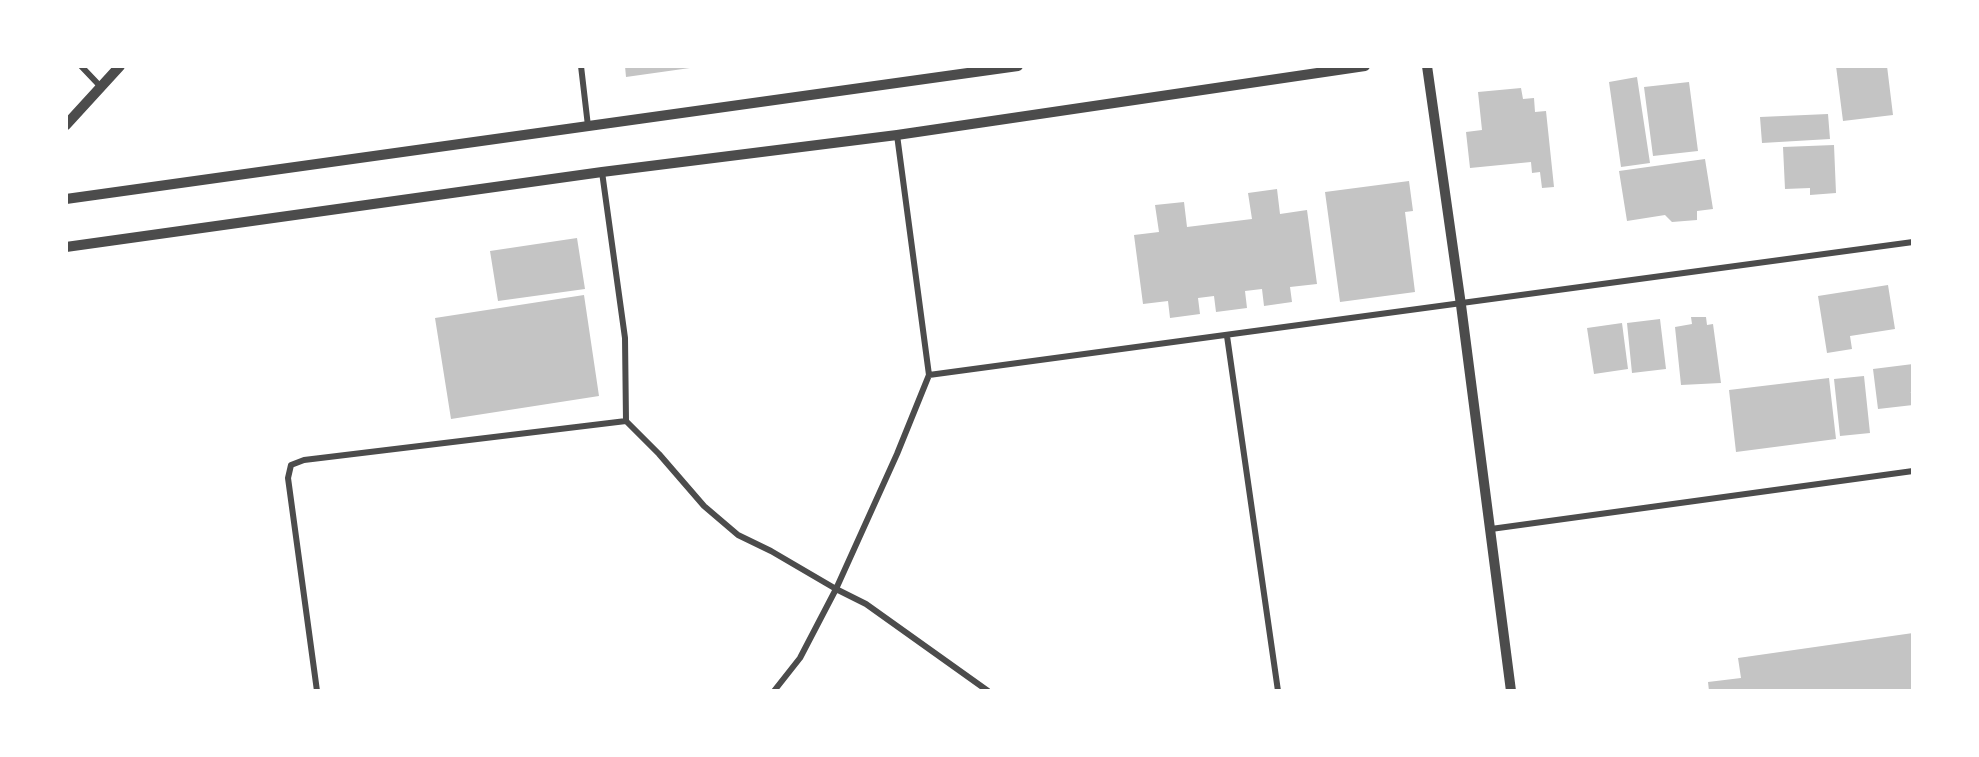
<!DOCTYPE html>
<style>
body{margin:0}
#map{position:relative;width:1979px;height:757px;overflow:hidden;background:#fff;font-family:Poppins,sans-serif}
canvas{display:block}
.frame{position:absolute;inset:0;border:68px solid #fff;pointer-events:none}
</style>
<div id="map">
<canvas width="1979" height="757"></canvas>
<div class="frame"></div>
</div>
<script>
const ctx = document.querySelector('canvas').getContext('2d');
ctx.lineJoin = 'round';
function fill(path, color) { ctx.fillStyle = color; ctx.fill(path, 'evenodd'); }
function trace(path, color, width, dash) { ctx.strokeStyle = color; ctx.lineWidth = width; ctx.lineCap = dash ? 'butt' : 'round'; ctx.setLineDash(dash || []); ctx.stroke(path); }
fill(new Path2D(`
 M625,66H697V67L626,77Z
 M1836,66H1887L1893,115L1843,121Z
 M1637,77L1650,163L1621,167L1609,82Z
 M1689,82L1698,151L1653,156L1644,87Z
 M1521,88L1523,99L1534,98L1535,112L1546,111L1554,187L1542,188L1540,172L1532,173L1531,162L1470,168L1466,132L1482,130L1478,92Z
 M1828,114L1830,139L1762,143L1760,117Z
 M1834,145L1836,193L1810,195V188L1785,189L1783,147Z
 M1705,159L1713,209L1697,211V220L1672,222L1665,215L1627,221L1619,171Z
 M1409,181L1413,211L1405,212L1415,292L1340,302L1325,192Z
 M1277,189L1280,214L1307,210L1317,284L1290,287L1292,302L1264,306L1262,289L1245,291L1247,308L1216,312L1214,296L1198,298L1200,314L1170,318L1168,301L1143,304L1134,235L1159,232L1155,205L1184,202L1187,227L1252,219L1248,193Z
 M577,238L585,289L498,301L490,251Z
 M1888,285L1895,329L1850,336L1852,349L1827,353L1818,296Z
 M584,295L599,396L451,419L435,318Z
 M1691,317H1706L1707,325L1713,324L1721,383L1681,385L1675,327L1692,324Z
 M1660,319L1666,369L1632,373L1627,323Z
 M1622,323L1628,369L1594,374L1587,328Z
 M1913,364V392L1910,393H1913V405L1878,409L1873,369Z
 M1864,376L1870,433L1840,436L1834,379Z
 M1829,378L1836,439L1736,452L1729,390Z
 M1913,633V691H1709L1708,682L1741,678L1738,658Z`), '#c4c4c4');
trace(new Path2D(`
 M81,66L100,86
 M581,66L588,126
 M602,172L625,338L626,421L659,454L704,506L738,535L771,551L836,589L897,454L929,375L897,135
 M1227,336L1278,691
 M929,375L1913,242
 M1491,529L1913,471
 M317,691L288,478L291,465L304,460L626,421
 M774,691L800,658L836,589L866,604L988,691`), '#4c4c4c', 6);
trace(new Path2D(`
 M1427,66L1461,305L1511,691
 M66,125L120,66
 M66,199L1018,66
 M66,247L602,172L897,135L1365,66`), '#4c4c4c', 10);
</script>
